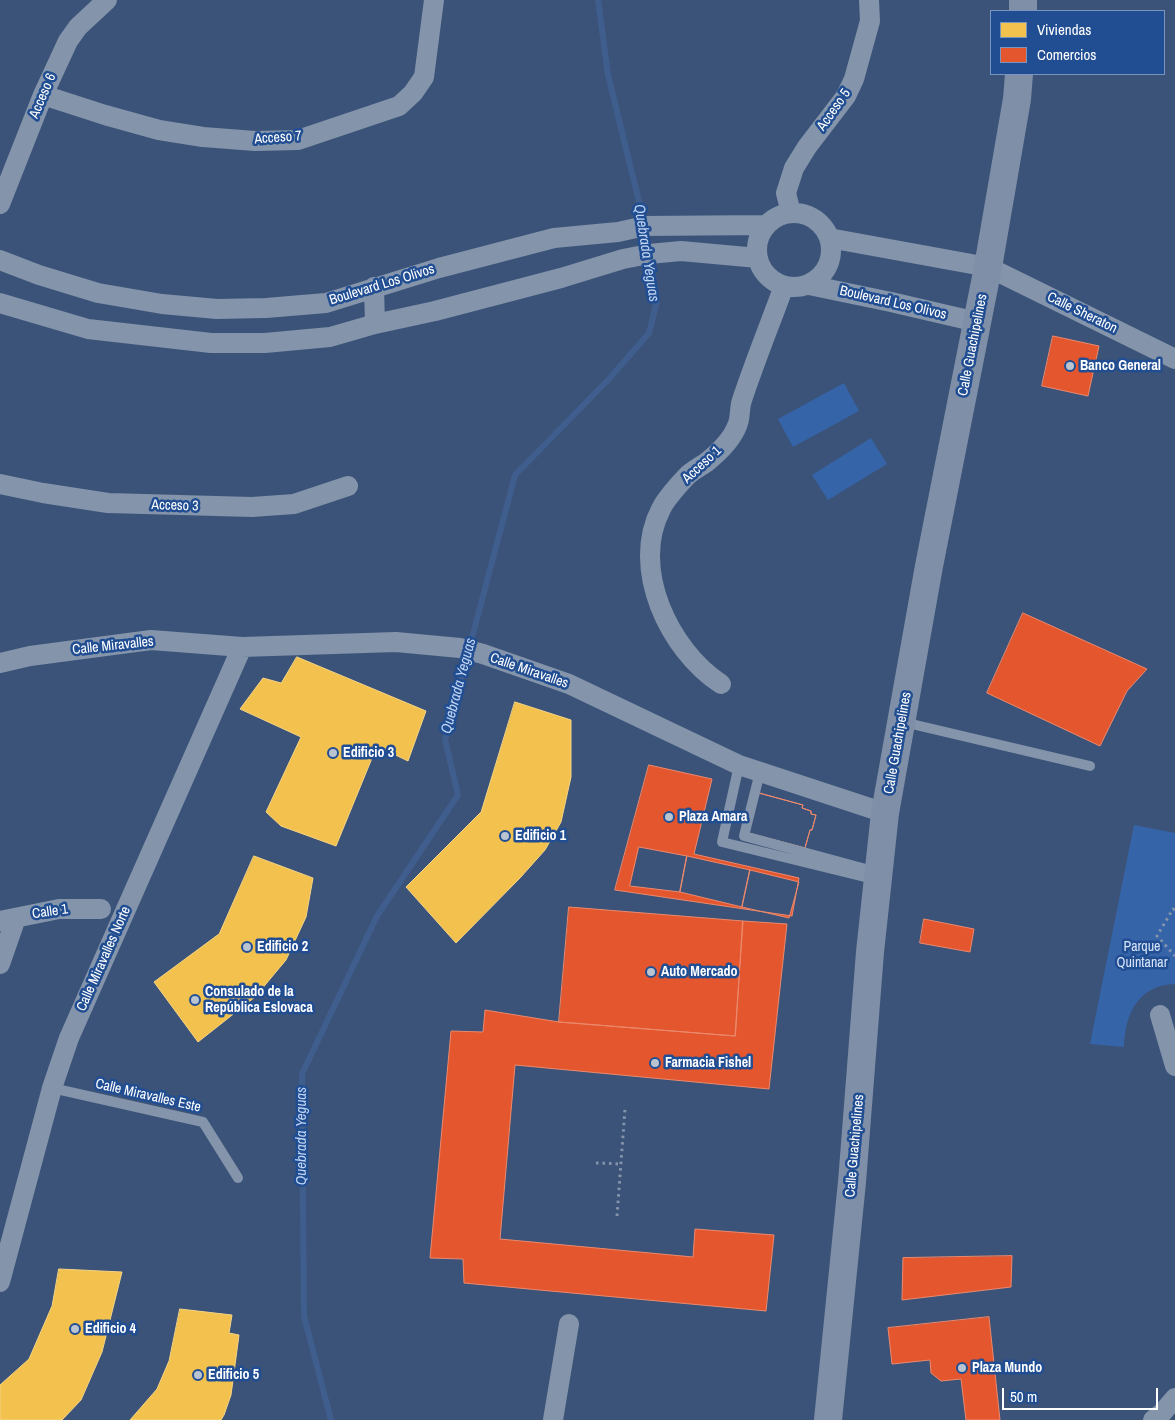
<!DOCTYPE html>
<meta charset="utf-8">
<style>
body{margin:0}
#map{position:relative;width:1175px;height:1420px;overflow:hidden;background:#3b5378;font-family:"Archivo Narrow",sans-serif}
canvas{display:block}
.legend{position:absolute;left:990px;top:10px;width:175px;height:65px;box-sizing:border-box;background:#214e92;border:1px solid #7a95be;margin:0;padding:6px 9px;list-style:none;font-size:15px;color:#fff}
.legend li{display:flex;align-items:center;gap:10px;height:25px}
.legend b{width:25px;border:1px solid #7a95be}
.scale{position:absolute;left:1002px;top:1388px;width:156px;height:22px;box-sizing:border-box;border:2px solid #fff;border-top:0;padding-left:6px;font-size:15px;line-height:18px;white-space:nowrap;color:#fff;-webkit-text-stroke:4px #214e92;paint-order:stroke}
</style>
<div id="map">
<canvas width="1175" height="1420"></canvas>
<ul class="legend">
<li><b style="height:14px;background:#f2c14e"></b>Viviendas</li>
<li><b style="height:14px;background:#e4572e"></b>Comercios</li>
</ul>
<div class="scale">50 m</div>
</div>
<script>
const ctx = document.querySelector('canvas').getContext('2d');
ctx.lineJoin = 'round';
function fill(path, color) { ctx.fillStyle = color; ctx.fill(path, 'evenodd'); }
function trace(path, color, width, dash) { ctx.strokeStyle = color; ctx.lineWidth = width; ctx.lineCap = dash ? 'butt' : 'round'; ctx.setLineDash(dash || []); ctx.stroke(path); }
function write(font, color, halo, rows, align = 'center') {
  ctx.font = font + ' "Archivo Narrow",sans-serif'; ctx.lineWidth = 5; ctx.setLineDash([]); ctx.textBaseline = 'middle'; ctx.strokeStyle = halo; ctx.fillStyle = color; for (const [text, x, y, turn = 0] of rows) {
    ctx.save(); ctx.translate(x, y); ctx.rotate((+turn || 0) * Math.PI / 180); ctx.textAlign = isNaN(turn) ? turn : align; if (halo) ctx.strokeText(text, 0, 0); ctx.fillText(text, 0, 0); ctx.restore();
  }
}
fill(new Path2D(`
 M844,383L859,411L793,447L778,419Z
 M871,438L887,464L828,500L812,475Z
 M1134,825L1175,833V984C1138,985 1125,1014 1124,1047L1090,1044Z`), '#3664a8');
const homes = new Path2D(`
 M297,657L426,711L408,761L377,746L336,846L281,826L266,812L301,737L240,709L263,678L281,683Z
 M515,702L571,720V777L561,822L545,850L520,878L456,943L406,887L481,812Z
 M254,856L313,878L306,917L286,960L255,997L198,1042L154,982L219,934Z
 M59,1269L122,1272L102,1352L81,1400L62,1420H0V1385L29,1359L52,1306Z
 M180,1309L232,1315L229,1333L239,1335L231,1395L224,1415L221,1420H130L157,1389L169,1361Z`);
fill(homes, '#f2c14e');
trace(homes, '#f6d483', 1);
const shops = new Path2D(`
 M1053,336L1099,346L1088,396L1042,386Z
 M1023,613L1147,669L1127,691L1100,746L987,693Z
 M649,765L712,779L694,854L799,878L792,916L615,890Z
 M759,793L803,805L802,808L811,811V814L816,815L812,830H810L805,848L748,833Z
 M759,793L803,805L802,808L811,811V814L816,815L812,830H810L805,848L748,833Z
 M639,847L687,856L680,892L630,886Z
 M687,856L750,870L742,907L680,892Z
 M750,870L799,882L789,918L742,907Z
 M569,907L743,921L735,1036L559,1022Z
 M924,919L974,929L970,952L920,943Z
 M743,921L787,924L769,1089L515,1065L500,1239L693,1257L695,1229L774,1235L766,1311L464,1283L463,1259L430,1258L451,1031L483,1032L485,1010L559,1022L735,1036Z
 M1012,1256L1011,1287L902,1300L903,1258Z
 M989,1317L1000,1420H966L961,1379L941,1381L931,1373L930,1360L892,1364L888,1328Z`);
fill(shops, '#e4572e');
trace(shops, '#ec896d', 1);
trace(new Path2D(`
 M331,1420L304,1316L302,1074L377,916L458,795L445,740L515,475L608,380L649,333L657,301L645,226L608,75L598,0`), '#3f5e8e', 6);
trace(new Path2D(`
 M1175,910L1173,909L1157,936L1175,956
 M596,1163L621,1164
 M617,1216L625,1109`), '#8394ab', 3, [2.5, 4]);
trace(new Path2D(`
 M903,722L1090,766
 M739,765L722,842L877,880
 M760,772L744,836L877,872
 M52,1088L203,1122L238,1178`), '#8394ab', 10);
trace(new Path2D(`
 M43,95L105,115L159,130L203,137L255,141L298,140L399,106L413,93L424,77L434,0
 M0,204L43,95L68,41L78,27L107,0
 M791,213L786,193L794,168L807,147L846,96L854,79L870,21L869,0
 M757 250a37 37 0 1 1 74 0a37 37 0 1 1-74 0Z
 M829,238L988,267L1175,359
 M0,260L39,275L98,293L162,304L217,309L266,308L326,303L439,268L554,238L618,232L645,226L766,225
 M809,285L891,302L977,322
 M374,287L375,324
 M0,303L88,329L211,343H265L330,337L375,324L435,311L561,278L623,259L649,254L681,251L758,258
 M0,484L43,493L108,503L252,507L294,504L348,486
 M0,663L30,656L151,640L242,647L396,642L460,648L483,654L569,684L739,765L885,813
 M721,684C669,650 630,568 661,509C665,500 680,483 687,476C693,470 702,466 708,461C719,452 732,439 737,426C741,418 739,408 742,400C755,361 770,324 784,286
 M0,921L59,909H101
 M0,964L16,918
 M1160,1015L1175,1066
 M0,1282L52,1088L69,1038L242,647
 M553,1420L569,1324
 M1153,1420L1163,1412L1175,1398`), '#8394ab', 20);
trace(new Path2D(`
 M1023,11V0
 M828,1420L852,1182L870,952L885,813L929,566L988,267L1017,99L1019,74`), '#7f8fa7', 28);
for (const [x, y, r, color] of [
 [1070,366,5,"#bac3d0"],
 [333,753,5,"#bac3d0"],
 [669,817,5,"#bac3d0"],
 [505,836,5,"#bac3d0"],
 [247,947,5,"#bac3d0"],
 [651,972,5,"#bac3d0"],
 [195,1000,5,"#bac3d0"],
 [655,1063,5,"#bac3d0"],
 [75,1329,5,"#bac3d0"],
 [962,1368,5,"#bac3d0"],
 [198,1375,5,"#bac3d0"]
]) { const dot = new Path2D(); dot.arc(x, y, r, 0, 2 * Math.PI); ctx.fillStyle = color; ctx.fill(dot); trace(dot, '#214e92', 2); }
write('14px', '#fff', '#214e92', [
 ["Acceso 6",43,96,-67],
 ["Acceso 5",834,110,-55],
 ["Acceso 7",278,138,-4],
 ["Boulevard Los Olivos",382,285,-17],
 ["Boulevard Los Olivos",893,303,13],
 ["Calle Sheraton",1082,313,26],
 ["Calle Guachipelines",973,345,-79],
 ["Acceso 1",702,465,-43],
 ["Acceso 3",175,506,2],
 ["Calle Miravalles",113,646,-6],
 ["Calle Miravalles",529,671,19],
 ["Calle Guachipelines",898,743,-80],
 ["Calle 1",50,912,-8],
 ["Calle Miravalles Norte",104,959,-66],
 ["Calle Miravalles Este",148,1096,13],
 ["Calle Guachipelines",855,1146,-85]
]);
write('bold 14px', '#fff', '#214e92', [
 ["Banco General",1080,366],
 ["Edificio 3",343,753],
 ["Plaza Amara",679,817],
 ["Edificio 1",515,836],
 ["Edificio 2",257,947],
 ["Auto Mercado",661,972],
 ["Consulado de la",205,992],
 ["República Eslovaca",205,1008],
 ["Farmacia Fishel",665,1063],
 ["Edificio 4",85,1329],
 ["Plaza Mundo",972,1368],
 ["Edificio 5",208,1375]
], 'left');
write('14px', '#d9e6fa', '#214e92', [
 ["Parque",1142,947],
 ["Quintanar",1142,963]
]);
write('italic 15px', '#bfd5f4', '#214e92', [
 ["Quebrada Yeguas",646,253,81],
 ["Quebrada Yeguas",459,686,-75],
 ["Quebrada Yeguas",302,1136,-90]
]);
</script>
